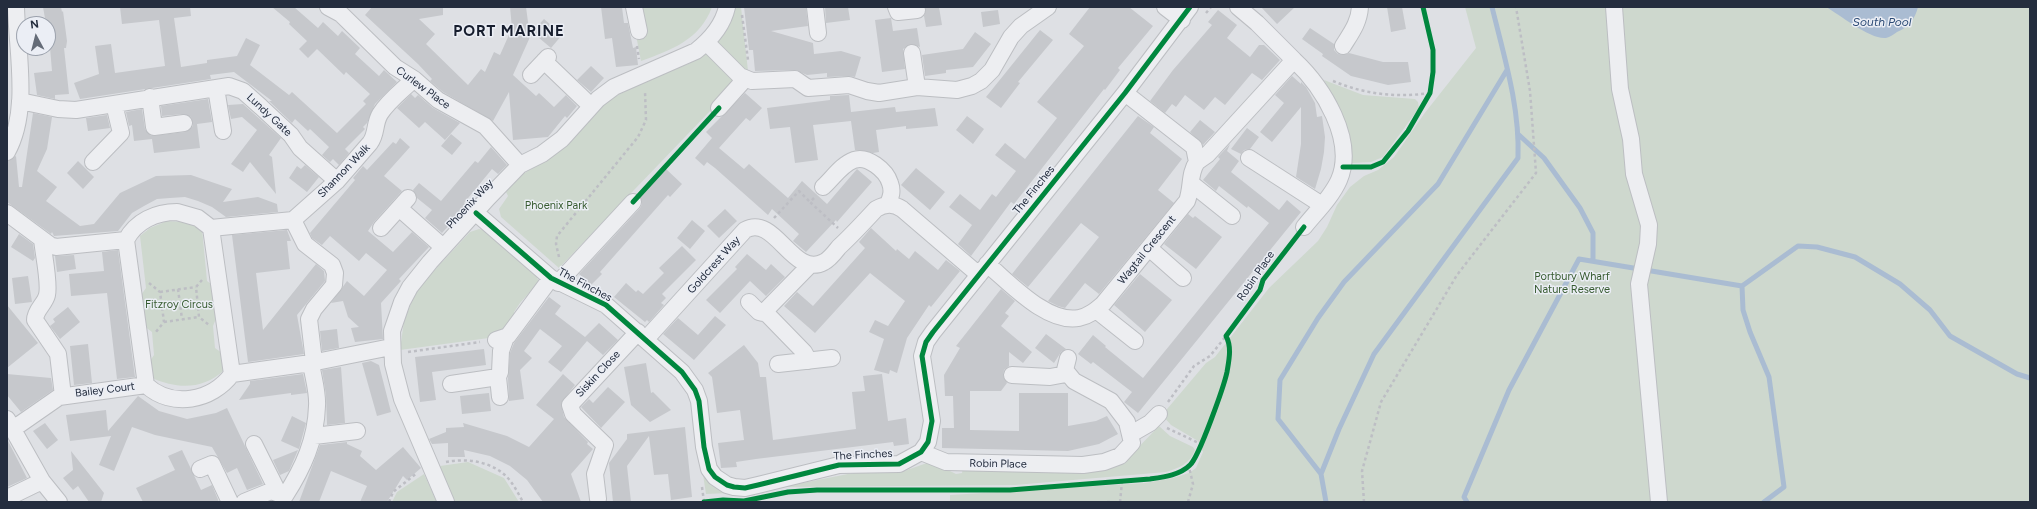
<!DOCTYPE html>
<style>
body{margin:0}
#map{position:relative;width:2037px;height:509px;overflow:hidden;background:#dee0e4;font-family:Figtree,sans-serif}
canvas{display:block}
.frame{position:absolute;inset:0;border:8px solid #242d3e;pointer-events:none}
.north{position:absolute;left:16px;top:16px;width:40px;height:40px;box-sizing:border-box;background:#ebeef5;border:1px solid #9ba1ac;border-radius:50%;rotate:353deg;font-size:11px;font-weight:700;line-height:16px;text-align:center;color:#242d3e}
.north::after{content:'';display:block;margin:auto;width:14px;height:18px;background:#656c78;clip-path:polygon(50% 0,100% 100%,50% 72%,0 100%)}
</style>
<div id="map">
<canvas width="2037" height="509"></canvas>
<div class="frame"></div>
<div class="north">N</div>
</div>
<script>
const ctx = document.querySelector('canvas').getContext('2d');
ctx.lineJoin = 'round';
function fill(path, color) { ctx.fillStyle = color; ctx.fill(path, 'evenodd'); }
function trace(path, color, width, dash) { ctx.strokeStyle = color; ctx.lineWidth = width; ctx.lineCap = dash ? 'butt' : 'round'; ctx.setLineDash(dash || []); ctx.stroke(path); }
function write(font, color, halo, rows, align = 'center') {
  ctx.font = font + ' Figtree,sans-serif'; ctx.lineWidth = 3; ctx.setLineDash([]); ctx.textBaseline = 'middle'; ctx.strokeStyle = halo; ctx.fillStyle = color; for (const [text, x, y, turn = 0] of rows) {
    ctx.save(); ctx.translate(x, y); ctx.rotate((+turn || 0) * Math.PI / 180); ctx.textAlign = isNaN(turn) ? turn : align; if (halo) ctx.strokeText(text, 0, 0); ctx.fillText(text, 0, 0); ctx.restore();
  }
}
fill(new Path2D(`
 M640,7H712C700,40 671,50 641,61L636,35Z
 M735,7H741L748,71L745,72L717,45Z
 M1465,7H2030V502H950V495L1145,483L1173,478L1189,473L1196,468L1203,452L1198,441L1171,425L1162,415L1206,363L1215,357L1269,288L1318,241L1327,227L1337,205L1350,187L1364,176L1378,170L1394,157L1424,114L1476,48Z
 M707,52L736,84L559,268L501,217L499,209L508,196L506,192L521,175L552,157L609,100L638,84L688,64Z
 M1324,80L1363,95L1415,99L1418,102L1419,108L1383,157L1371,162L1352,163C1350,127 1341,111 1324,80Z
 M167,221L184,222L202,229L207,281L214,286L217,316L213,326L215,348L222,353L224,370C203,390 177,389 152,378L150,361L154,355L152,332L144,326L141,295L146,288L140,236L150,228Z
 M479,229L485,230L535,273L539,282L520,303L514,312V317L496,337L400,350L404,321L417,289L470,232Z
 M1159,426L1170,436L1193,447L1195,450C1190,464 1179,468 1166,472L1015,485L782,487L858,472L904,471L927,463L936,464L956,474L962,473L963,468L1126,460Z
 M468,462L504,478L519,502H454L440,466Z
 M702,468L729,493L706,494Z
 M424,474L437,502H392L397,492Z`), '#ced8ce');
fill(new Path2D(`
 M1826,7H1918C1915,19 1909,27 1897,32C1894,34 1890,37 1886,38C1871,40 1840,15 1826,7Z`), '#aabcd2');
trace(new Path2D(`
 M1519,135L1544,158L1580,208L1593,233V261
 M1742,286L1798,246L1817,247L1855,257L1900,284L1930,310L1950,336L2017,374L2030,378
 M1321,474L1339,429L1374,354L1518,158C1520,107 1504,56 1492,7
 M1326,502L1321,474L1278,419L1280,380L1318,318L1344,282L1438,184L1507,70
 M1467,502L1464,497L1509,390L1579,259L1742,286L1743,310L1750,332L1769,377L1784,487L1764,502`), '#aabcd2', 5);
fill(new Path2D(`
 M43,7H61L62,12L63,11L67,41L66,48H64L69,94L55,95V99L37,95L34,73L52,71L48,24H46Z
 M120,7H190L191,16L174,18L181,67L207,63V60L237,56L246,38L260,45L250,65L289,95L292,92L337,133L366,104L363,101L370,94L346,72L344,75L317,49L308,58L299,49L307,41L289,24L290,22L272,7H294L318,28L323,22L338,36L342,31L360,48L355,54L379,76L384,70L397,82L375,104L367,123L363,127L365,129L345,149L349,153L339,165L333,159L330,162L322,155L329,147L310,129L308,131L295,119L292,123L269,101H272L234,72L210,75L211,79L80,99L74,83L99,74L95,46L111,44L115,73L165,66L159,20L122,24Z
 M372,7H443V15L419,19L435,34L426,44L468,85L481,69L485,72L494,52L500,55L512,28L510,7H526L530,37L513,75L536,96L539,93L554,107L566,95L577,106L567,118L565,116L548,137L513,140L509,92L493,121L443,92L430,81L432,79L418,64L365,15Z
 M601,7H622L624,23H628L633,48L636,47L638,65L616,67L612,38L605,39Z
 M744,7H806L808,26L771,31L813,43L814,54L841,51L861,57L855,77L849,76L827,77V73L807,75L795,70L755,71L753,50H749Z
 M825,7H848L850,20L826,23Z
 M926,7H939L942,25L926,27L924,16Z
 M1090,7H1129L1153,26L1118,68L1120,70L1105,90L1104,89L1014,204L1011,202L971,256L958,244L972,225L949,207L960,194L980,210L992,194L996,197L1016,171L995,155L1005,143L1025,159L1057,118L1037,102L1084,46L1069,34Z
 M1261,7H1295L1277,24Z
 M1387,7H1402L1406,29L1391,32Z
 M998,10L1000,24L983,27L981,12Z
 M1218,10L1237,25L1227,38L1250,57L1259,45H1264L1280,60L1262,80L1252,73L1225,105L1215,97L1204,110L1185,95L1176,107L1172,104L1165,113L1150,101L1173,70L1212,25L1208,22Z
 M891,18L893,31L917,28L920,47L911,44L903,49L905,69L882,72L875,20Z
 M544,19L562,35L551,48L532,32Z
 M1310,28L1334,44V50L1338,54L1343,55L1349,53L1383,62H1408L1411,82L1388,85L1351,76L1322,56L1323,54L1302,39Z
 M1040,30L1053,40L1018,82L1020,83L1001,108L986,97Z
 M975,32L991,44L973,67L946,70V73L925,76L922,55L963,49Z
 M591,66L604,78L591,92L577,80Z
 M1292,76L1301,84V82L1306,87L1315,103L1317,117L1322,116L1325,137L1324,152L1321,169L1315,189L1296,177L1301,144V107L1272,142L1260,132L1284,103L1275,95Z
 M745,93L762,108L750,121L746,118L719,148L744,169L749,164L788,198L802,181L827,204L857,169L872,182L837,222L836,220L806,252L793,241L799,234L772,209L768,215L715,168L707,162L704,166L695,158L712,138L706,132Z
 M411,94L415,98L418,95L433,108L460,123L445,140L425,122L419,128L397,108Z
 M849,95L851,112L895,107L896,112L935,108L938,126L906,129V126L876,130L879,152L873,153L855,150L851,121L813,125L818,160L795,163L790,127L770,129L767,108L830,100V96Z
 M208,99L212,122L197,124L200,148L154,153L152,139L134,141L132,125L129,126L126,112L142,109L145,129L151,136L185,132L193,126L191,117L183,114L162,116L161,106Z
 M243,104L281,138L269,155L272,157L276,194L250,162L243,172L231,164L257,130L242,117L231,119L228,105Z
 M33,113L52,117L47,149L37,171L57,187L46,201L80,226L94,224L120,193L156,176L191,175L232,189L223,202L258,197L277,204L278,212L226,217L212,207L198,201L185,197L170,198L157,199L144,206L132,213L118,231L54,236L52,232L51,234L7,202V161L16,156L19,187H22Z
 M107,115L110,128L88,131L86,118Z
 M967,116L984,129L973,144L956,130Z
 M1138,116L1154,127L1150,133L1182,159L1158,190L1174,203L1099,294L1085,283L1065,308L1058,306L1048,301L1099,237L1081,223L1028,287L1012,274Z
 M1200,120L1215,132L1203,145L1190,132Z
 M1247,128L1259,137L1250,149L1244,150L1241,154L1231,149Z
 M451,134L462,143L452,155L441,146Z
 M400,138L410,147L384,176L402,191L374,222L368,231L393,252L412,232L429,247L399,279L401,281L381,303L383,339L355,342L351,328L359,327L348,317L343,301L331,303L347,281L364,296L387,270L366,253L359,261L330,236L322,245L312,238L310,233L355,180L353,178L363,166L367,170L393,142L396,144Z
 M1230,144L1227,151L1239,161L1231,172L1279,210L1287,200L1301,212L1138,413L1124,402L1132,392L1093,362L1091,364L1078,354L1093,335L1106,346L1105,347L1143,378L1269,223L1248,206L1247,208L1219,186L1216,191L1203,180L1220,159L1218,157Z
 M491,147L507,165L498,174L492,169L464,203L467,206L442,233L425,218L432,210L417,198L413,190L419,183L441,201L475,161L478,163Z
 M78,161L94,177L83,189L67,173Z
 M305,165L319,177L307,192L289,178L297,166L301,169Z
 M916,168L945,192L930,210L901,185Z
 M666,169L682,184L670,197L668,195L600,272L602,274L591,285L579,274L640,208L642,204L640,196Z
 M725,209L737,221L719,238L707,226Z
 M1188,214L1193,218L1195,216L1222,237L1196,269L1164,244Z
 M692,220L705,231L690,249L677,238Z
 M871,228L896,251L897,249L909,259L915,251L938,270L946,260L960,271L931,307L929,305L907,338L897,373L890,370L889,374L874,370L884,339L869,332L875,320L888,326L905,301L870,273L815,333L784,306L797,292L813,306L865,248L859,242Z
 M287,230L291,241H287L290,269L256,273L263,330L316,264L324,271L325,281L297,315L304,354L248,362L232,235Z
 M19,234L33,244L35,258L33,261L11,247Z
 M682,246L696,260L662,294L666,298L661,303L664,305L649,322L647,320L645,322L614,297L626,283L636,292L638,290L643,294L664,273L659,268Z
 M118,250L135,377L117,379L107,293L71,296L69,274L104,271L102,252Z
 M747,254L766,270L771,264L785,277L766,296L750,281L720,313L706,300L737,269L735,267Z
 M74,255L76,269L57,272L55,256Z
 M1140,274L1172,300L1145,332L1114,305Z
 M28,276L32,302L15,304L12,278Z
 M1001,289L1015,301L1005,313L1009,316L1001,326L1032,352L1023,363L1009,352V366L1004,370L1003,375L1007,383L1001,391H970V430L1019,431V393H1068V426L1096,421L1107,416L1118,434L1099,444L1068,451L942,448V428H954L953,396H945L944,375L960,348L956,346Z
 M549,297L561,306L555,314L585,337L599,323L618,340L603,355L587,341L561,372L548,362L562,346L540,329L524,351L532,358L520,370L524,399L509,401L508,378L510,353L514,343Z
 M7,305L38,343L7,368Z
 M68,307L80,322L60,339L50,326L55,322L53,319Z
 M715,316L726,325L694,360L663,334L678,318L698,335Z
 M337,329L339,348L322,351L320,331Z
 M1046,334L1066,349L1061,352L1054,363L1035,348Z
 M88,344L92,383L74,385L70,346Z
 M744,345L758,363L760,377H766L773,440L856,429L852,392L865,391L863,376L882,374L888,421L906,418L909,444L894,446L893,442L756,459L736,462L737,467L721,468L718,443L744,440L740,410L717,413L712,377L708,373Z
 M484,349L486,365L432,372L436,400L420,402L415,357Z
 M371,361L379,365L391,412L377,416L362,363Z
 M646,363L651,393L653,392L671,410L650,422L631,405L624,367Z
 M341,367L345,423L327,425L326,395L322,370Z
 M7,374L51,378L53,390L21,412L7,395Z
 M303,374L307,393L291,395V393L239,400L250,384V381Z
 M563,374L575,385L561,403L564,417L588,442L587,444L593,449L571,474L581,502H543L527,480L510,466L490,456L464,450L465,457H448V443L432,444L429,439L446,432V428L464,427L463,423L507,436L529,447L554,419L536,405Z
 M608,387L625,402L601,428L581,407L589,399L593,403Z
 M489,393L491,411L462,414L460,396Z
 M138,396L159,411L187,419L216,413L227,408L263,484L247,490L237,468L227,473L212,447L155,435L132,427L114,471L99,465L111,436L70,441L66,415L106,410L108,431Z
 M292,416L306,423L299,449L281,441Z
 M45,423L58,440L47,449L33,431Z
 M685,427L692,497L671,500L668,474L654,475L649,436L627,466L631,502H613L609,463L627,439V434Z
 M7,439L27,478L7,487Z
 M347,442V444L362,451L360,456L376,470L403,447L421,468L407,480L403,476L387,502H360L367,486L331,471L319,502H299L320,445Z
 M182,450L201,490L212,485L219,502H143L136,488L175,470L168,456Z
 M298,450L289,471L280,475L273,460Z
 M71,451L104,493L101,502H89L78,486L73,490L63,478L73,470Z`), '#c6c8cc');
const minor = new Path2D(`
 M328,7L341,14L395,67L414,79L438,100L485,126L520,165
 M634,7L639,31
 M815,7L818,33
 M896,7L898,12L917,10
 M1165,7L1182,20
 M1614,7L1620,89L1631,139L1634,174L1649,225L1648,244L1639,284L1659,502
 M707,43L740,76L752,81L795,79L808,88L849,85L867,91L879,93L917,87L957,90L972,86L981,81L992,70L1011,37L1021,26L1048,7
 M1343,46C1351,33 1359,23 1360,7
 M912,53L917,87
 M1294,60C1323,87 1356,140 1339,180C1331,198 1315,213 1304,227
 M544,61L591,106
 M531,75L548,57
 M216,88L223,131
 M150,97L154,127L184,123
 M20,101L58,109L76,110L229,86L243,91L261,107L291,135L300,148L337,181
 M719,108L745,79
 M7,152C30,111 17,52 16,7
 M1249,158L1322,205
 M93,162L121,133L114,104
 M1197,162L1207,155L1294,60L1257,23L1238,7
 M1192,184L1232,216
 M823,187C832,179 842,164 854,160C867,155 886,170 890,183C893,191 891,197 888,204
 M399,208L443,247
 M177,212L198,218L211,228L232,374C212,401 172,409 146,385L126,240C136,221 156,212 177,212Z
 M7,213L50,245L56,247L126,240
 M476,213L551,278L606,305L682,372L695,390L699,401L704,447L709,469L715,477L727,485L734,487L745,488L758,485L839,465L899,464L921,452L928,442L932,421L922,356L926,342L933,332L1125,93L1190,7
 M293,220L337,181L370,143C377,134 374,124 380,114C388,101 403,90 414,79
 M211,228L293,220L305,244L332,265L335,273L334,285L314,309L309,319L314,362
 M381,228L408,198
 M42,239C43,252 50,283 47,295C45,304 35,310 35,320L58,354L63,396
 M1149,248L1183,278
 M987,264C1010,283 1047,324 1079,318C1089,316 1096,310 1103,304L1187,201C1192,188 1189,173 1197,162L1194,147L1125,93
 M558,283L633,202
 M749,302L759,312L767,314L804,352L809,361
 M1096,310L1135,341
 M763,313L810,265
 M646,339L745,230C775,213 793,279 824,262C830,259 835,252 839,247C852,235 864,222 876,209C885,204 893,203 902,209L979,275
 M496,340L508,336L551,278
 M778,364L832,358
 M232,374L311,363L391,347
 M1012,375L1050,377L1066,374
 M498,377L500,397
 M451,384L498,377L500,372L501,351L506,337
 M7,419L42,481L59,502
 M13,429L59,397L146,385
 M1131,434L1150,423L1159,414
 M314,436L357,431
 M254,444L278,492
 M921,452L946,462L1083,465L1104,462L1120,456L1132,443L1127,422L1111,401L1074,381L1065,370L1068,358
 M200,469L212,464L230,502
 M285,496C303,468 316,440 317,406C318,392 313,377 311,363
 M7,498L42,481
 M598,499L595,474L605,445L573,414L570,405L638,332
 M244,502L271,491L285,496
 M446,502L402,399L393,364L392,331L402,302L410,287L430,262L488,198L520,165L542,154L562,139L598,99L614,87L696,51C710,40 723,25 727,7`);
trace(minor, '#bcbec2', 18);
trace(new Path2D(`
 M1206,13L1211,7
 M742,15L748,60
 M637,46L639,59
 M1333,81C1364,94 1396,98 1430,93
 M814,198L810,202L838,228
 M774,218L799,191L810,202
 M559,257L556,244L557,236L638,137L646,120L645,91
 M202,280L196,287L199,317L209,325
 M149,283L160,292L164,322L155,333
 M178,289L182,319
 M160,292L196,287
 M164,322L199,317
 M408,352L480,342
 M1168,402L1194,366L1210,356L1226,336
 M1167,428L1201,444
 M446,462C466,458 490,461 506,476C513,483 518,493 523,502
 M702,487L704,502
 M389,502L393,492L417,473
 M1107,502H1110
 M1120,502L1122,482
 M1188,502L1193,484L1189,467
 M1364,502L1362,471L1381,402L1457,275L1536,173L1530,91L1516,7`), '#bdbec4', 2.5, [3, 3]);
trace(minor, '#edeef1', 16);
trace(new Path2D(`
 M1343,167H1371L1383,162L1408,131L1430,93L1433,72V50L1423,7
 M633,202L719,108
 M476,213L551,278L606,305L682,372L695,390L699,401L704,447L709,469L715,477L727,485L734,487L745,488L758,485L839,465L899,464L921,452L928,442L932,421L922,356L926,342L933,332L1125,93L1190,7
 M704,502L723,500L744,501L788,492L817,490H1010L1150,479C1164,477 1180,475 1190,465C1199,457 1224,386 1227,372C1229,360 1232,347 1226,336L1260,290L1263,280L1304,227`), '#00873e', 5);
write('11px', '#242d3e', '#ebeef5', [
 ["Curlew Place",423,88,36],
 ["Lundy Gate",269,115,43],
 ["Shannon Walk",344,171,-46],
 ["The Finches",1034,190,-51],
 ["Phoenix Way",470,204,-47],
 ["Wagtail Crescent",1147,250,-51],
 ["Goldcrest Way",714,265,-48],
 ["Robin Place",1256,276,-56],
 ["The Finches",585,285,28],
 ["Siskin Close",598,374,-47],
 ["Bailey Court",105,390,-7],
 ["The Finches",863,455,-3],
 ["Robin Place",998,464,1]
]);
write('11px', '#375b30', '#ebeef5', [
 ["Phoenix Park",556,206],
 ["Portbury Wharf",1572,277],
 ["Nature Reserve",1572,290],
 ["Fitzroy Circus",179,305]
]);
write('italic 12px', '#2b4a75', '#ebeef5', [
 ["South Pool",1882,22]
]);
ctx.letterSpacing = '1px';
write('bold 15px', '#171e2e', '#ebeef5', [
 ["PORT MARINE",509,32]
]);
ctx.letterSpacing = '0px';
</script>
